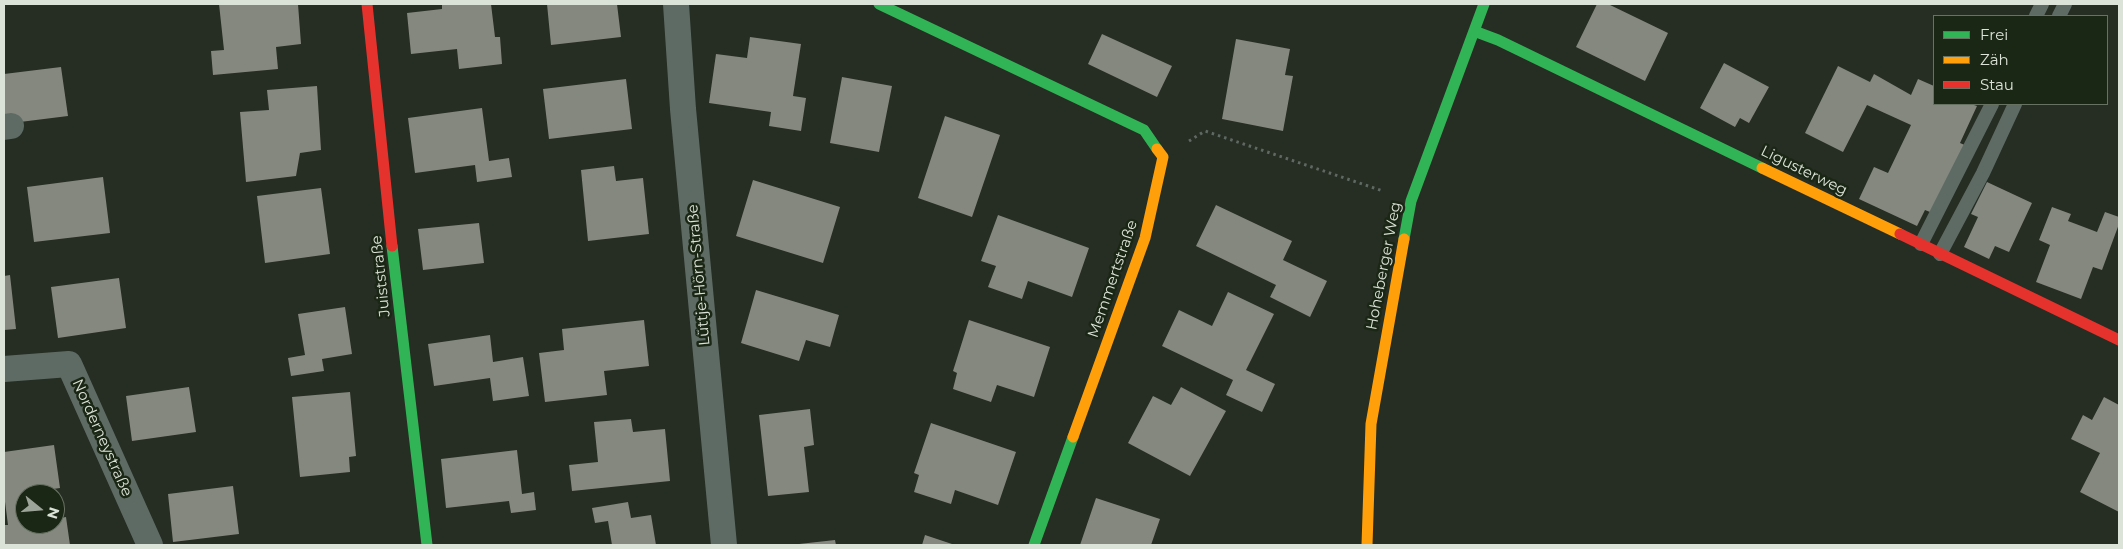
<!DOCTYPE html>
<meta charset="utf-8">
<style>
body{margin:0}
#map{position:relative;width:2123px;height:549px;overflow:hidden;background:#262d23;font-family:Montserrat,sans-serif}
canvas{display:block}
.frame{position:absolute;inset:0;border:5px solid #dbe2d7;pointer-events:none}
.legend{position:absolute;left:1933px;top:15px;width:175px;height:90px;box-sizing:border-box;background:#1b2715;border:1px solid #687263;margin:0;padding:6px 9px;list-style:none;font-size:15px;color:#dbe2d7}
.legend li{display:flex;align-items:center;gap:10px;height:25px}
.legend b{width:25px;border:1px solid #687263}
.north{position:absolute;left:15px;top:484px;width:50px;height:50px;box-sizing:border-box;background:#1b2715;border:1px solid #687263;border-radius:50%;rotate:107deg;font-size:14px;font-weight:700;line-height:20px;text-align:center;color:#dbe2d7}
.north::after{content:'';display:block;margin:auto;width:18px;height:22px;background:#9ca398;clip-path:polygon(50% 0,100% 100%,50% 72%,0 100%)}
</style>
<div id="map">
<canvas width="2123" height="549"></canvas>
<div class="frame"></div>
<ul class="legend">
<li><b style="height:6px;background:#30b455"></b>Frei</li>
<li><b style="height:6px;background:#ff9f0a"></b>Zäh</li>
<li><b style="height:6px;background:#e5322d"></b>Stau</li>
</ul>
<div class="north">N</div>
</div>
<script>
const ctx = document.querySelector('canvas').getContext('2d');
ctx.lineJoin = 'round';
function fill(path, color) { ctx.fillStyle = color; ctx.fill(path, 'evenodd'); }
function trace(path, color, width, dash) { ctx.strokeStyle = color; ctx.lineWidth = width; ctx.lineCap = dash ? 'butt' : 'round'; ctx.setLineDash(dash || []); ctx.stroke(path); }
function write(font, color, halo, rows, align = 'center') {
  ctx.font = font + ' Montserrat,sans-serif'; ctx.lineWidth = 5; ctx.setLineDash([]); ctx.textBaseline = 'middle'; ctx.strokeStyle = halo; ctx.fillStyle = color; for (const [text, x, y, turn = 0] of rows) {
    ctx.save(); ctx.translate(x, y); ctx.rotate((+turn || 0) * Math.PI / 180); ctx.textAlign = isNaN(turn) ? turn : align; if (halo) ctx.strokeText(text, 0, 0); ctx.fillText(text, 0, 0); ctx.restore();
  }
}
fill(new Path2D(`
 M219,4H298L301,44L276,47L278,69L213,75L211,51L224,50Z
 M442,4H491L495,37H500L502,64L459,69L457,49L411,54L407,13L442,9Z
 M547,4H617L621,37L551,45Z
 M1597,4H1608L1668,33L1645,81L1576,47Z
 M1102,34L1172,66L1157,97L1088,64Z
 M750,37L801,44L793,96L806,98L801,131L769,126L771,112L709,103L716,54L747,58Z
 M1236,39L1290,49L1285,75L1293,76L1283,131L1222,119Z
 M1724,63L1769,87L1749,123L1740,118L1735,127L1700,108Z
 M1838,66L1870,82L1874,74L1911,95L1918,79L1934,86V104H1971L1977,106L1960,143L1967,146L1935,214L1925,210L1917,226L1859,199L1874,167L1888,173L1911,125L1867,105L1843,152L1805,133Z
 M61,67L68,116L4,124V74Z
 M842,77L892,86L879,152L830,143Z
 M626,79L632,129L549,139L543,89Z
 M317,86L321,150L300,153L296,176L246,182L240,112L269,110L267,90Z
 M482,108L489,161L509,158L512,177L477,182L475,165L415,173L408,118Z
 M945,116L1000,135L972,217L918,198Z
 M614,166L616,181L643,178L649,234L588,241L581,170Z
 M103,177L110,233L34,242L27,187Z
 M753,180L840,207L823,263L736,236Z
 M1987,182L2032,203L2009,252L1995,246L1989,259L1964,247L1978,217L1971,214Z
 M321,188L330,254L265,263L257,196Z
 M1216,205L1292,241L1283,260L1327,281L1310,317L1270,297L1276,285L1196,246Z
 M2052,207L2071,214L2068,221L2097,232L2105,212L2119,217V224L2102,270L2093,267L2081,299L2036,282L2050,245L2039,240Z
 M998,215L1089,248L1072,297L1028,281L1022,299L988,287L996,266L981,261Z
 M479,223L484,263L423,270L418,229Z
 M10,275L16,329L4,330V276Z
 M119,278L126,328L58,338L51,287Z
 M756,290L839,315L830,347L806,340L799,361L741,343Z
 M1228,292L1274,314L1246,370L1275,384L1262,412L1226,395L1233,380L1162,346L1179,310L1212,326Z
 M345,307L352,354L322,359L324,371L291,376L288,358L305,355L298,314Z
 M644,320L649,366L604,371L607,395L545,402L539,353L564,350L562,329Z
 M969,320L1050,347L1034,397L997,385L991,402L953,389L957,373L953,371Z
 M490,335L493,362L523,357L529,396L493,401L490,378L434,386L428,344Z
 M189,387L196,432L132,441L126,396Z
 M1181,387L1226,411L1190,476L1128,443L1153,396L1171,405Z
 M350,392L356,456L349,457L350,472L300,477L292,397Z
 M2104,397L2119,405V512L2080,492L2100,453L2071,439L2083,415L2092,420Z
 M810,409L814,445L804,447L809,492L768,496L759,415Z
 M631,419L633,432L665,429L670,481L572,491L569,465L598,462L594,422Z
 M931,423L1016,452L998,505L955,490L951,504L914,492L919,475L914,473Z
 M54,445L60,488L46,490L47,494H25V524H55V519L66,517L70,545H4V525H8L4,494V452Z
 M517,450L522,494L534,492L536,510L511,513L509,501L446,508L441,459Z
 M233,486L239,534L173,542L168,494Z
 M1096,498L1160,519L1151,545H1080Z
 M628,502L631,518L651,515L656,545H612L608,521L595,523L592,508Z
 M925,535L955,545H922Z
 M835,540L836,545H799V544Z`), '#85887f');
trace(new Path2D(`
 M1189,141L1205,131L1383,191`), '#5f6962', 3, [2.5, 4]);
trace(new Path2D(`
 M2036,16L2042,4
 M2059,16L2065,4
 M1921,244L1992,104
 M1940,254L1983,173L2015,104`), '#5e6b64', 14);
trace(new Path2D(`
 M676,4L683,109L724,545
 M4,127L11,126
 M4,369L69,364L150,545`), '#5e6b64', 26);
trace(new Path2D(`
 M879,4L1144,130L1157,149
 M1474,31L1498,40L1762,168
 M1404,239L1411,201L1484,4
 M392,246L427,545
 M1034,545L1073,437`), '#30b455', 11);
trace(new Path2D(`
 M1762,168L1900,234
 M1073,437L1145,238L1163,157L1157,149
 M1367,545L1371,424L1404,239`), '#ff9f0a', 11);
trace(new Path2D(`
 M367,4L392,246
 M1900,234L2119,340`), '#e5322d', 11);
write('15px', '#dbe2d7', '#1b2715', [
 ["Ligusterweg",1804,171,26],
 ["Hoheberger Weg",1384,266,-79],
 ["Lüttje-Hörn-Straße",699,275,-95],
 ["Juiststraße",381,276,-96],
 ["Memmertstraße",1113,279,-71],
 ["Norderneystraße",102,438,66]
]);
</script>
